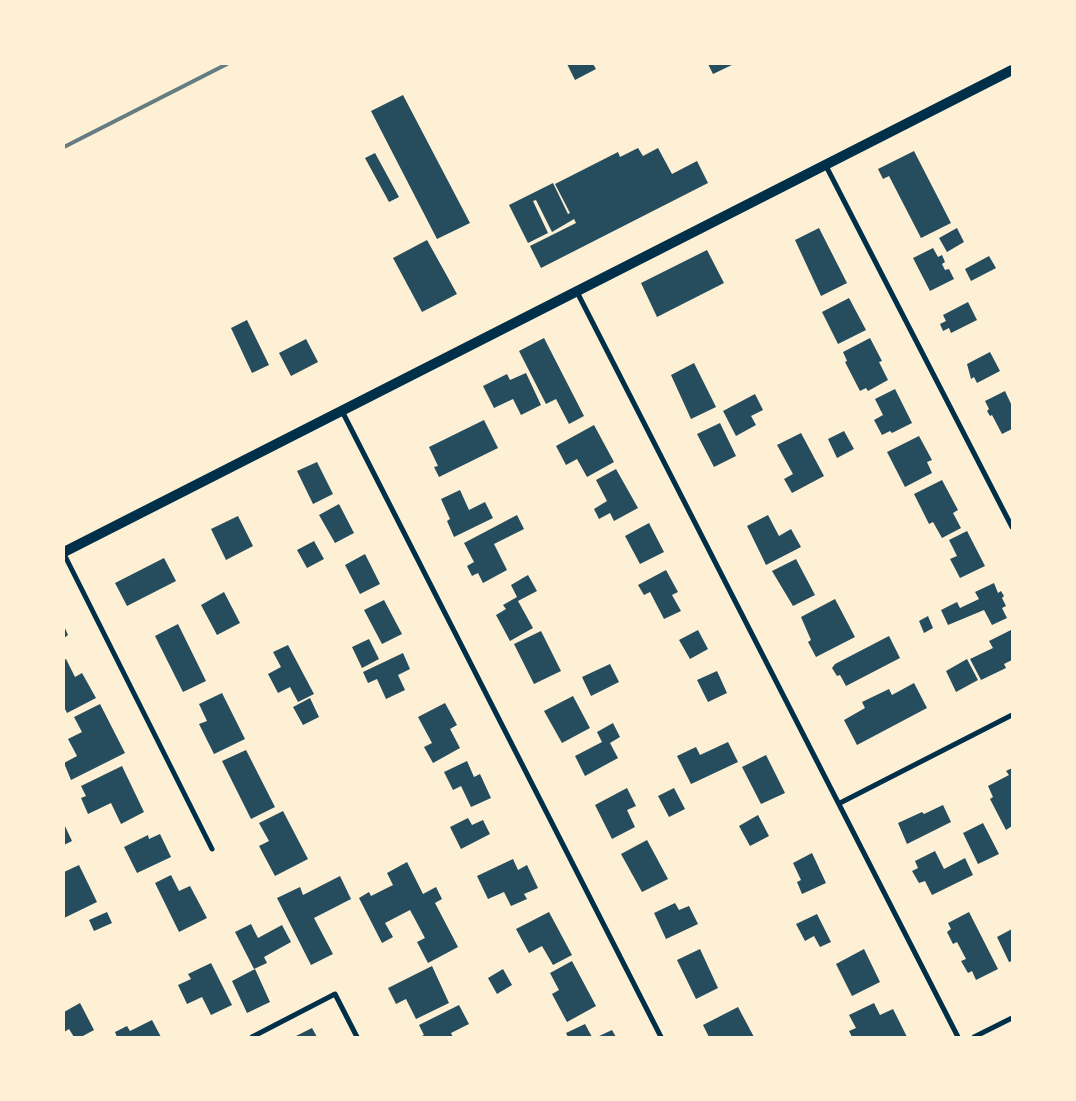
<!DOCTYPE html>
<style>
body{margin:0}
#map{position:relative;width:1076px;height:1101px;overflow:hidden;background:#fdf0d5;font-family:Mulish,sans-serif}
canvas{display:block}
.frame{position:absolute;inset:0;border:65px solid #fdf0d5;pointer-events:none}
</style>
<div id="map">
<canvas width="1076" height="1101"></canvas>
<div class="frame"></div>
</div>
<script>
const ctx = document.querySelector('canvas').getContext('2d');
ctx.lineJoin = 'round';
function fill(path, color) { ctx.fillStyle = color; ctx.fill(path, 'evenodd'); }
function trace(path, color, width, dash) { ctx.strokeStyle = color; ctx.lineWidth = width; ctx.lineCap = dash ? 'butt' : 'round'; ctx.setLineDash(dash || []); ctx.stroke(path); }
fill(new Path2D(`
 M567,64H593L596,69L575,80Z
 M708,64H734L713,74Z
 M403,95L470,223L437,239L371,111Z
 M638,148L643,156L658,148L672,174L697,161L708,183L541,268L530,246L576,223L574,219L552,232L536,200L533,201L548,233L528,243L509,205L553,183L568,214L570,213L555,184L618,152L620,157Z
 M914,151L951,223L921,238L889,176L883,179L878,169Z
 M375,153L399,197L389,202L365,158Z
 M819,228L847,283L821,296L795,240Z
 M957,228L964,242L947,252L939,238Z
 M427,240L457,294L422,312L393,258Z
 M933,248L938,257L942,255L945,262L942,264L945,270L949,269L954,279L930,291L913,258Z
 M707,250L724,283L657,317L641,283Z
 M989,256L996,268L971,281L965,269Z
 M849,298L866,330L838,344L822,312Z
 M968,302L977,320L951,333L949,328L943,331L940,324L946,321L943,315Z
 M247,320L269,365L252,373L231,328Z
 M544,338L584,416L569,424L556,399L546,404L519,351Z
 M870,338L882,361L879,362L888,380L868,391L866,388L860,391L845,362L847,361L843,352Z
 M306,339L318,362L291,376L279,353Z
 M990,352L1000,371L977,383L974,377L971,379L967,364Z
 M694,363L716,407L691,419L671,375Z
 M526,373L541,405L521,415L513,399L494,408L483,386L507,374L510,380Z
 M895,389L912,423L892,433L890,431L882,435L874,420L883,415L875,399Z
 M1005,391L1012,406V429L1002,434L992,415L990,416L987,411L989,409L985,401Z
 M755,394L763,410L751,416L756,425L736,436L723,411Z
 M484,420L498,448L439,477L434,467L438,466L429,447Z
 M720,423L736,456L714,467L697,434Z
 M594,425L614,462L587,477L577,459L566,465L556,446Z
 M844,431L854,449L837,458L828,439Z
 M801,433L824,476L792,493L784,479L793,474L777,445Z
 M919,436L932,460L927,462L932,473L905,487L887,452Z
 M317,462L333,494L313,504L297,471Z
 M616,469L638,508L614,521L610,513L599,519L594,509L607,501L596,480Z
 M942,480L958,510L953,513L961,528L942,538L933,522L929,524L914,494Z
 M460,490L469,510L485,502L493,518L454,537L447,521L450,519L441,499Z
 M339,504L354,533L335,543L319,515Z
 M517,515L524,529L494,544L507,570L483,583L478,573L472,576L467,566L474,562L464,543Z
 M768,515L779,536L791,529L801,547L766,565L747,526Z
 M238,516L253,546L226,560L211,529Z
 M649,523L664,552L640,564L625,536Z
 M967,531L985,566L960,578L950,559L957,556L949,540Z
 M314,541L324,559L307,568L297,550Z
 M365,554L380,584L360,594L345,565Z
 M164,558L176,581L127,606L115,583Z
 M796,559L815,595L793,606L772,571Z
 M666,570L678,592L672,595L681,611L664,619L650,592L644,595L638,585Z
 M528,575L537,591L518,601L533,628L510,641L496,615L506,609L503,605L517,597L511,585Z
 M994,583L998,593L1001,591L1004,596L1002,598L1006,606L1002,608L1007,618L992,625L984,610L948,625L941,610L957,602L960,608L979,599L975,592Z
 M224,592L240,623L217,635L201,605Z
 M835,599L855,637L816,657L808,642L811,640L801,617Z
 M384,600L402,634L382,644L364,610Z
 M928,616L933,628L924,633L919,621Z
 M178,624L206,681L183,692L155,636Z
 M64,626L68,635L64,638Z
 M698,630L708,649L690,659L679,640Z
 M1011,630L1012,660L1004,664L1006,668L981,680L970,659L993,648L989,641Z
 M541,631L561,671L534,684L514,644Z
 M889,636L900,658L846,686L840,675L837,676L832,668L835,664Z
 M369,639L379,659L362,668L352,647Z
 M288,645L314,694L298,702L290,687L278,693L268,674L281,667L273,652Z
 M403,653L410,669L398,675L405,690L386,699L377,679L368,683L363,672Z
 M66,659L75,677L82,673L96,698L67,713L64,707V660Z
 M967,659L978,680L956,692L946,671Z
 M610,664L619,682L591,696L582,677Z
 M717,671L727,693L708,702L697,680Z
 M914,683L927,708L857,745L844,720L865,708L862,702L889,689L892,695Z
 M222,693L245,739L214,754L199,724L207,721L199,704Z
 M573,696L590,728L562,743L544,711Z
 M310,698L319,717L303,725L293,707Z
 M445,703L457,725L450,729L460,748L433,763L424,747L432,743L418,717Z
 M100,704L125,753L71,780L64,763L77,756L68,739L82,732L74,717Z
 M613,723L620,737L610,743L618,758L585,776L575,756L602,742L597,732Z
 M728,742L738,762L691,784L677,756L696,747L700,755Z
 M246,750L275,807L251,819L222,761Z
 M766,755L785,793L761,804L742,767Z
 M467,761L474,777L480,774L491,798L471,807L461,786L453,790L444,772Z
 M122,766L144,812L121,824L111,803L88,814L81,798L86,796L81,786Z
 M1012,768V826L1006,830L990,799L993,797L988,786L1009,775L1006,771Z
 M627,788L636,806L627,810L635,827L612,839L595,805Z
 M674,788L685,809L669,817L658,796Z
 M943,805L951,822L907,844L898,823L922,812L924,814Z
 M283,811L308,859L275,876L259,846L269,841L259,823Z
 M758,815L769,836L750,846L739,826Z
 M468,818L472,825L483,820L490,834L461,849L450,827Z
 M983,823L999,854L978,864L963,833Z
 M64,824L72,841L64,845Z
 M160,834L171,857L137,873L124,847L148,835L149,839Z
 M647,840L668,879L642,892L621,854Z
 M935,851L944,869L965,858L973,875L932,895L925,881L919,883L912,871L918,868L915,861Z
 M812,853L826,883L802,894L797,882L801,880L793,863Z
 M513,859L518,870L527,865L538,888L524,894L527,899L511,906L504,892L488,899L477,876Z
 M407,862L423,894L436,887L442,899L435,903L458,947L428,963L417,942L425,938L410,910L385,923L393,937L382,943L359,898L369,892L371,896L393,885L387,873Z
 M79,865L97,902L64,918V872Z
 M171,875L179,891L190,886L207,918L179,932L155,883Z
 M340,876L351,899L314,918L333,954L311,965L277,898L300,887L303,895Z
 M675,903L679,910L689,906L698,924L666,939L654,913Z
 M107,912L112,923L94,931L89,920Z
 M549,912L572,955L553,965L542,946L529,953L516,929Z
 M969,912L998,969L976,980L972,971L968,973L961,961L966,959L957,942L953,944L947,932L951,929L948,923Z
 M817,914L831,942L820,947L814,936L805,941L796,924Z
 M251,924L258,938L282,925L291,942L264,957L267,963L254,969L235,932Z
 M1012,929V961L1009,962L997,937Z
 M700,949L718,988L696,999L677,960Z
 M864,949L880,982L852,996L836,964Z
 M572,961L596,1006L567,1022L552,994L559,990L550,973Z
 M211,963L232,1005L211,1015L202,997L187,1004L178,985L191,979L188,974Z
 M432,966L449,1003L416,1019L406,999L396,1004L388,988Z
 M255,969L270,1002L247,1013L232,981Z
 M503,969L512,985L497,994L488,978Z
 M80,1003L94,1030L81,1037H74L69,1029L64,1032V1012Z
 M874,1003L880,1015L893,1009L907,1037H852L849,1031L856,1028L849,1015Z
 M459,1005L469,1024L451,1033L453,1037H419L424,1035L419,1025Z
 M738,1007L754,1037H709L703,1025Z
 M152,1020L161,1037H117L115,1032L127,1026L130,1031Z
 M585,1024L592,1037H568L566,1033Z
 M312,1028L317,1037H294Z
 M612,1030L616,1037H597Z`), '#264d5e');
trace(new Path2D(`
 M826,166L1012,527
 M577,292L958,1037
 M342,411L661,1037
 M64,554L212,849
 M840,803L1012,715
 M252,1037L335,994L357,1037
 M974,1037L1012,1018`), '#003049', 5);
trace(new Path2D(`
 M64,552L1012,70`), '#003049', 10);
trace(new Path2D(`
 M64,147L227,64`), '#657d81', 4);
</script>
